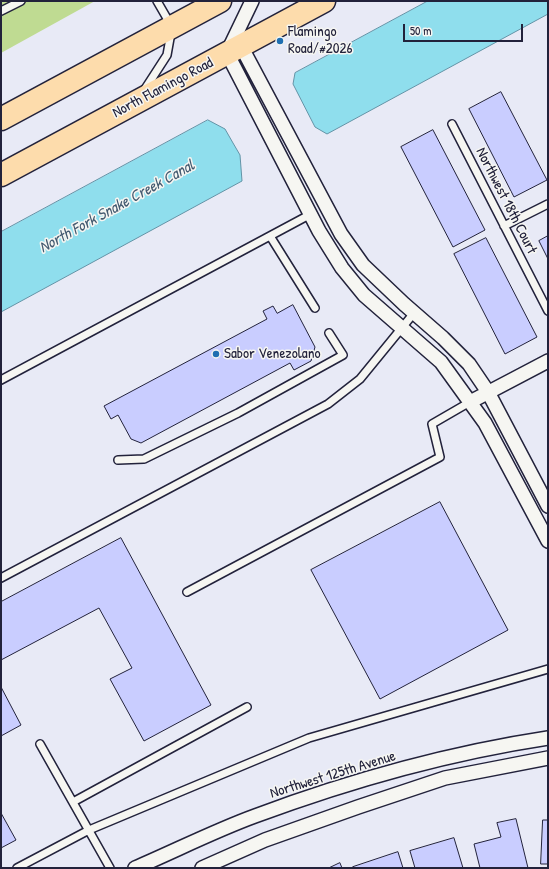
<!DOCTYPE html>
<style>
body{margin:0}
#map{position:relative;width:549px;height:869px;overflow:hidden;background:#e8eaf6;font-family:"Patrick Hand",sans-serif}
canvas{display:block}
.frame{position:absolute;inset:0;border:2px solid #22223b;pointer-events:none}
.scale{position:absolute;left:403px;top:24px;width:120px;height:18px;box-sizing:border-box;border:2px solid #22223b;border-top:0;padding-left:5px;font-size:12px;line-height:14px;white-space:nowrap;color:#22223b;-webkit-text-stroke:3px #f6f6f2;paint-order:stroke}
</style>
<div id="map">
<canvas width="549" height="869"></canvas>
<div class="frame"></div>
<div class="scale">50 m</div>
</div>
<script>
const ctx = document.querySelector('canvas').getContext('2d');
ctx.lineJoin = 'round';
function fill(path, color) { ctx.fillStyle = color; ctx.fill(path, 'evenodd'); }
function trace(path, color, width, dash) { ctx.strokeStyle = color; ctx.lineWidth = width; ctx.lineCap = dash ? 'butt' : 'round'; ctx.setLineDash(dash || []); ctx.stroke(path); }
function write(font, color, halo, rows, align = 'center') {
  ctx.font = font + ' "Patrick Hand",sans-serif'; ctx.lineWidth = 3; ctx.setLineDash([]); ctx.textBaseline = 'middle'; ctx.strokeStyle = halo; ctx.fillStyle = color; for (const [text, x, y, turn = 0] of rows) {
    ctx.save(); ctx.translate(x, y); ctx.rotate((+turn || 0) * Math.PI / 180); ctx.textAlign = isNaN(turn) ? turn : align; if (halo) ctx.strokeText(text, 0, 0); ctx.fillText(text, 0, 0); ctx.restore();
  }
}
fill(new Path2D(`
 M1,1H95L1,53Z`), '#bfdb92');
const water = new Path2D(`
 M428,1H548V14L327,134L315,127L293,84L295,73Z
 M208,120L225,129L233,143L240,155L242,181L1,312V232Z`);
fill(water, '#8fdeed');
trace(water, '#6393a6', 1);
const building = new Path2D(`
 M501,92L547,180L514,197L469,109Z
 M433,130L485,230L453,247L401,147Z
 M548,236V259L539,241Z
 M486,238L537,337L505,354L454,254Z
 M293,305L315,347L311,361L294,370L290,363L141,443L131,439L118,415L111,419L104,406L267,319L263,311L273,306L277,313Z
 M440,502L508,630L380,699L311,570Z
 M121,538L211,705L144,741L110,679L132,668L99,608L1,660V602Z
 M1,687L21,725L1,736Z
 M1,813L16,840L1,848Z
 M516,819L528,868H480L474,844L501,837L497,823Z
 M543,820H548V864H541Z
 M454,838L463,868H415L410,851Z
 M398,852L403,868H354L353,867Z
 M340,863L342,868H329Z`);
fill(building, '#c9cdff');
trace(building, '#22223b', 1);
const service = new Path2D(`
 M1,11L21,1
 M145,89L167,55L172,27L157,1
 M452,124L548,311
 M504,226L548,204
 M270,236L315,308
 M1,380L311,214
 M118,460L144,459L238,413L343,355L329,333
 M1,578L328,404L360,379L414,313
 M187,592L440,457L432,424L470,402
 M40,744L110,868
 M73,802L247,707
 M17,868L89,830L309,738L548,669`);
const minor = new Path2D(`
 M252,1L227,53L319,231L342,268L364,295L441,362L485,423L548,541
 M241,46L341,234L363,265L404,304L443,338L469,364L488,392L548,506
 M470,402L548,361
 M135,868C175,851 214,831 255,816C349,781 449,753 548,738
 M202,868L265,840L358,807L445,778L548,758`);
const trunk = new Path2D(`
 M1,119L220,1
 M1,175L324,1`);
trace(service, '#22223b', 10);
trace(minor, '#22223b', 16);
trace(trunk, '#22223b', 25);
trace(service, '#f6f6f2', 7);
trace(minor, '#f6f6f2', 13);
trace(trunk, '#fddcac', 22);
for (const [x, y, r, color] of [
 [280,41,4,"#1f6fb2"],
 [216,354,4,"#1f6fb2"]
]) { const dot = new Path2D(); dot.arc(x, y, r, 0, 2 * Math.PI); ctx.fillStyle = color; ctx.fill(dot); trace(dot, '#f6f6f2', 1.5); }
write('15px', '#22223b', '#f6f6f2', [
 ["Flamingo",288,32],
 ["Road/#2026",288,49],
 ["Sabor Venezolano",224,354]
], 'left');
write('15px', '#22223b', '#f6f6f2', [
 ["North Flamingo Road",163,88,-28],
 ["Northwest 18th Court",506,201,63],
 ["Northwest 125th Avenue",333,775,-17]
]);
write('italic 16px', '#435a70', '#f6f6f2', [
 ["North Fork Snake Creek Canal",117,207,-29]
]);
</script>
